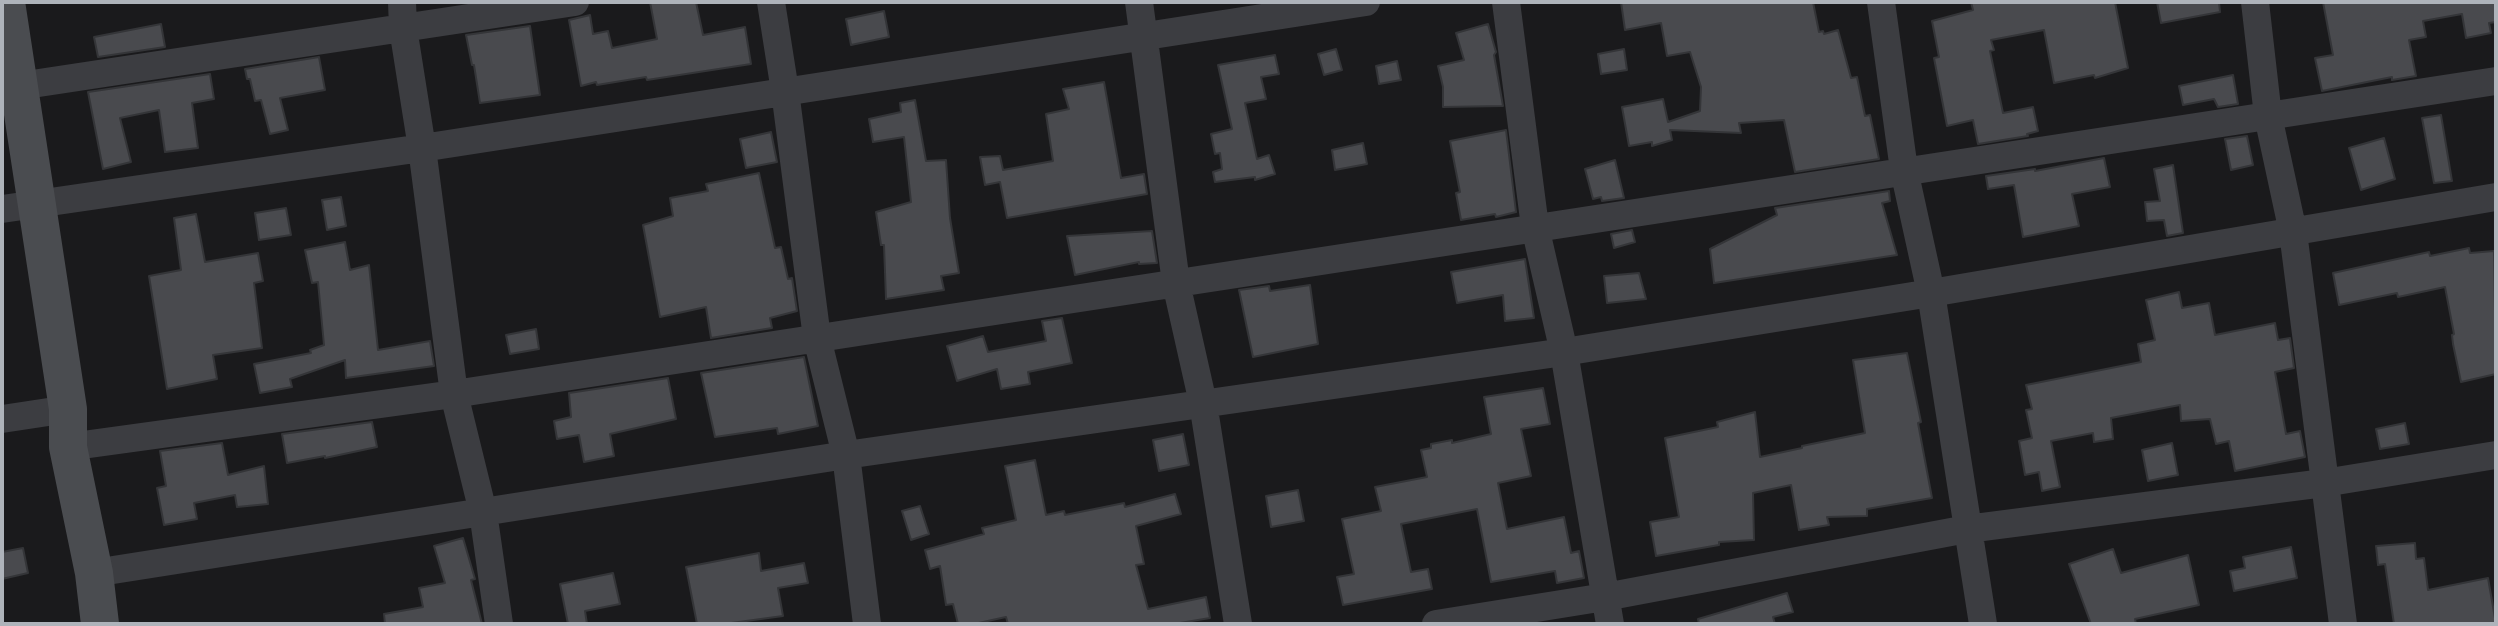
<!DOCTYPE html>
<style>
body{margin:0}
#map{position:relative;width:2498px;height:626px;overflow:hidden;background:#1a1a1c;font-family:Barlow,sans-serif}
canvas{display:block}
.frame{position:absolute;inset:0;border:4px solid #aeb3ba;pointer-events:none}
</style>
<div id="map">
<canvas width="2498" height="626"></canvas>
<div class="frame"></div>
</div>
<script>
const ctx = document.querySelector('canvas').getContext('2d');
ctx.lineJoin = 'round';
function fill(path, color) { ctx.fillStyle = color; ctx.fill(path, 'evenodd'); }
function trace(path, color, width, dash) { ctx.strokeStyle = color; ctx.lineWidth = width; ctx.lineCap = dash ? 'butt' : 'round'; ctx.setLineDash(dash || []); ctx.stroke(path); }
const building = new Path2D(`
 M650,2H696L703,35L745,27L751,64L647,80L646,77L597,85L596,82L581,86L569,20L590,15L593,34L608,31L612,48L657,39Z
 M1621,2H1813L1819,32L1823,31L1824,34L1838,30L1851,78L1857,77L1865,116L1870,115L1879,159L1795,172L1784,120L1739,123L1741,133L1670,130L1672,140L1652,146V142L1629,146L1622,107L1663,99L1668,122L1700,111L1701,87L1690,52L1667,56L1661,23L1625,30Z
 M1971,2H2115L2128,68L2095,78L2094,75L2054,83L2044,30L1991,40L1994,50L1990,51L2003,113L2033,107L2038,131L2027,134L2028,136L1978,144L1973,120L1947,126L1934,58L1939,57L1932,21L1973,10Z
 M2157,2H2219L2220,12L2161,23Z
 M2323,2H2496V22L2489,23L2491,33L2466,38L2462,14L2423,21L2426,37L2409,40L2416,76L2392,80V77L2322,91L2315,58L2333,55Z
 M884,11L889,37L851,45L846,19Z
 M161,24L165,47L98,57L94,37Z
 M1488,24L1496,52L1494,55L1503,106L1443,107V87L1438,66L1464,60L1456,33Z
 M530,26L540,95L480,103L474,65H472L466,35Z
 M1336,49L1342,70L1324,75L1318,54Z
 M1624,49L1627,70L1601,74L1598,54Z
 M1275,55L1279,74L1261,77L1266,99L1245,103L1257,159L1269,155L1275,174L1255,180V177L1215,182L1213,172L1222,169L1220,153L1215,154L1211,134L1232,129L1218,65Z
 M319,57L325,90L280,98L288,130L270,134L261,100L255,101L250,79H247L245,69Z
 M1397,61L1401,80L1379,84L1376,66Z
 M210,74L214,99L192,103L198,148L165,152L159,110L120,118L131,162L103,169L88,92Z
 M2233,75L2238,104L2218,107L2214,99L2183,105L2179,86Z
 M1104,82L1121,178L1144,174L1147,194L1007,218L1000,182L985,185L980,157L1000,156L1003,170L1053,161L1046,114L1069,109L1063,89Z
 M915,100L926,161L946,160L950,218L959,273L941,276L944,290L886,299L884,245H881L876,212L911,202L904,137L873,142L869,119L901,112L900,103Z
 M2441,115L2452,181L2434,183L2422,118Z
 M1506,130L1516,212L1496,217L1495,214L1461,220L1456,193L1460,192L1450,141Z
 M771,132L777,162L746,168L740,139Z
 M2247,136L2253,165L2231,170L2225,139Z
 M2384,138L2395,179L2361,190L2349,148Z
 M1363,143L1367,164L1335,170L1332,150Z
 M2104,158L2110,187L2072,194L2079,226L2023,237L2014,185L1988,189L1986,176L2035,169V171Z
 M1615,160L1624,198L1602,201L1601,197L1593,199L1585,169Z
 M2173,165L2183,233L2167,236L2164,220L2147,221L2145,202L2160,201L2154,169Z
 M759,173L775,248L781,247L788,279L792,278L797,311L770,318L772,328L711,338L706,307L660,317L643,225L673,216L670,198L708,191L706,184Z
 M1889,191L1890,201L1882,203L1897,255L1714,283L1710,249L1777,215L1775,208Z
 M341,197L346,226L327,230L322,200Z
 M286,208L291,235L259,240L255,213Z
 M196,214L205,262L258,253L263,281L254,283L262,348L213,355L217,379L167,389L149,276L181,270L174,218Z
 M1632,230L1635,242L1614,248L1611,234Z
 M1152,231L1157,263L1139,264V262L1075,275L1067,236Z
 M345,242L350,270L369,265L378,350L430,341L434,366L346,378L345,360L290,379L292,387L260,393L254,364L311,353L310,350L324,345L318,282L312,283L305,250Z
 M2469,248L2470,253L2494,251L2496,374L2461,382L2453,344L2452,335L2454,334L2445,287L2398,297L2397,293L2339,305L2333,273L2429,252L2430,256Z
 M1525,259L1534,318L1505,321L1503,295L1457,303L1451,272Z
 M1639,273L1646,299L1607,303L1604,276Z
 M1310,285L1318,344L1253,357L1239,290L1269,286L1270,291Z
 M2179,292L2182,308L2209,303L2215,335L2275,323L2278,340L2290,338L2294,368L2275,372L2286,434L2300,431L2305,457L2235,471L2229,441L2216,444L2210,419L2181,421L2180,405L2111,418L2113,439L2094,442L2093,433L2051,441L2060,487L2042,491L2039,472L2025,475L2019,441L2032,438L2026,410L2032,409L2026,385L2141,362L2138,344L2155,340L2146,300Z
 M1062,318L1072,363L1028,372L1030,384L1001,389L997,369L957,381L947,346L983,336L988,352L1046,341L1042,321Z
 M536,329L539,349L510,354L506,335Z
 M1907,353L1921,422L1918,423L1932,498L1867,509V516L1827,517L1829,525L1799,530L1791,485L1753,493L1754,540L1719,542V545L1656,556L1650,522L1679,517L1665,438L1718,427L1717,422L1755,412L1760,457L1802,448V446L1865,433L1853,360Z
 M804,357L818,426L778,434L777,428L715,437L701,373Z
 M668,378L676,419L610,434L614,456L584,462L579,435L557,439L554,421L571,417L569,393Z
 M1543,388L1550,424L1521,429L1531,476L1498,483L1507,529L1564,517L1571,553L1579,551L1584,578L1557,583L1555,571L1491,582L1477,509L1401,524L1411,572L1428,569L1432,589L1343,605L1337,577L1354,574L1342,519L1381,511L1375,487L1427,477L1421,450L1431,448V444L1452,440V443L1491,434L1484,397Z
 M372,422L377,447L325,458V456L287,463L282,434Z
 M2405,423L2409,444L2380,449L2376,429Z
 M1183,434L1189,465L1159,471L1153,440Z
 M222,443L228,475L264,466L268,504L237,507L235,495L194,503L197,519L164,525L157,488L166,486L160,451Z
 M2172,443L2178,475L2148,481L2142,450Z
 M1035,460L1046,515L1064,511L1065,515L1124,503L1125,507L1175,494L1181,514L1136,526L1144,564L1136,565L1148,609L1206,597L1210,618L1174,624H1008L1006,617L974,624H958L953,604L946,605L940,566L930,569L925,550L984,534L982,528L1016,520L1005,466Z
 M1298,490L1304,521L1271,527L1266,496Z
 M920,506L929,534L911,540L902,511Z
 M463,538L475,579L471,580L482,624H385L384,614L423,607L419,588L445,583L434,546Z
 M2415,543L2416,559L2424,558L2428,590L2488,578L2496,624H2394L2385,564L2378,565L2376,546Z
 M2291,547L2297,578L2234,591L2230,571L2245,568L2243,557Z
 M23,548L28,573L2,579V552Z
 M2113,549L2121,573L2188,555L2199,605L2135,619L2136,624H2091L2069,564Z
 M759,553L761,571L804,563L808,583L778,588L783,616L724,624H697L686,567Z
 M613,573L620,604L585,611L587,624H568L560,584Z
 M1787,593L1793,612L1773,617L1775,624H1699L1698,619Z`);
fill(building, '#494a4e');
trace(building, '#343538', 2);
trace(new Path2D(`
 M402,2L403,28L422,148L454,394L483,512L499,624
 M771,2L785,91L817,338L846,455L867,624
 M1139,2L1176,283L1203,403L1238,624
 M1506,2L1535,227L1564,352L1610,624
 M1881,2L1904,170L1931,293L1983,624
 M2255,2L2268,116L2293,232L2343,624
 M19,86L575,2
 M2,209L422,148L1366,2
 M2,419L68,409
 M68,447L454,394L2496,81
 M94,573L846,455L1564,352L1931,293L2496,197
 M1436,624L1605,597L1967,529L2324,483L2496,455`), '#3c3d41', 28);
trace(new Path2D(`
 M6,2L68,409V447L94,573L100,624`), '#4a4c50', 38);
</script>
